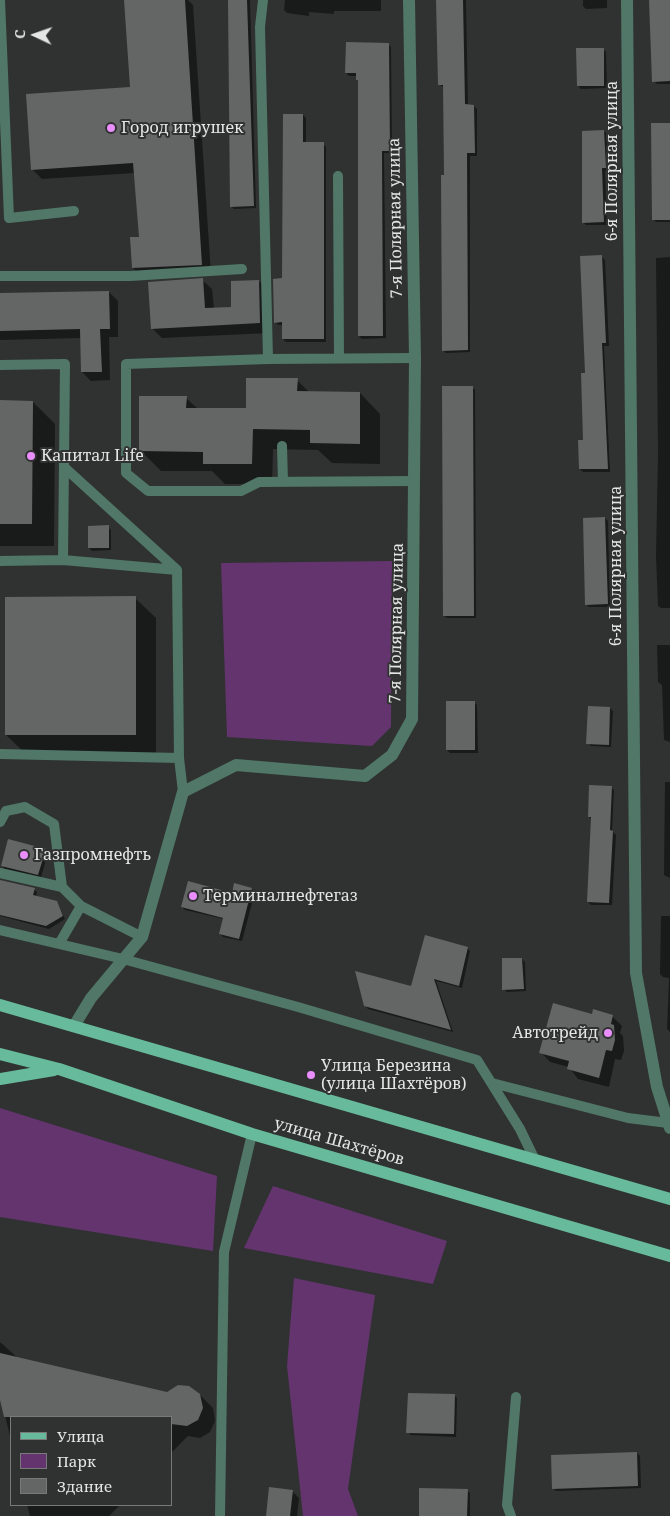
<!DOCTYPE html>
<meta charset="utf-8">
<style>
body{margin:0}
#map{position:relative;width:670px;height:1516px;overflow:hidden;background:#2f3231;font-family:"Noto Serif",serif}
canvas{display:block}
.legend{position:absolute;left:10px;top:1416px;width:162px;height:90px;box-sizing:border-box;background:#2f3231;border:1px solid #777a79;margin:0;padding:6px 9px;list-style:none;font-size:15px;color:#e3e6e5}
.legend li{display:flex;align-items:center;gap:10px;height:25px}
.legend b{width:25px;border:1px solid #777a79}
.north{position:absolute;left:10px;top:10px;width:50px;height:50px;-webkit-text-stroke:4px #2f3231;paint-order:stroke;rotate:273deg;font-size:14px;font-weight:700;line-height:20px;text-align:center;color:#e3e6e5}
.north::after{content:'';display:block;margin:auto;width:18px;height:22px;background:#e3e6e5;clip-path:polygon(50% 0,100% 100%,50% 72%,0 100%)}
</style>
<div id="map">
<canvas width="670" height="1516"></canvas>
<ul class="legend">
<li><b style="height:6px;background:#67ba9c"></b>Улица</li>
<li><b style="height:14px;background:#64346e"></b>Парк</li>
<li><b style="height:14px;background:#636665"></b>Здание</li>
</ul>
<div class="north">С</div>
</div>
<script>
const ctx = document.querySelector('canvas').getContext('2d');
ctx.lineJoin = 'round';
function fill(path, color) { ctx.fillStyle = color; ctx.fill(path, 'evenodd'); }
function trace(path, color, width, dash) { ctx.strokeStyle = color; ctx.lineWidth = width; ctx.lineCap = dash ? 'butt' : 'round'; ctx.setLineDash(dash || []); ctx.stroke(path); }
function write(font, color, halo, rows, align = 'center') {
  ctx.font = font + ' "Noto Serif",serif'; ctx.lineWidth = 4; ctx.setLineDash([]); ctx.textBaseline = 'middle'; ctx.strokeStyle = halo; ctx.fillStyle = color; for (const [text, x, y, turn = 0] of rows) {
    ctx.save(); ctx.translate(x, y); ctx.rotate((+turn || 0) * Math.PI / 180); ctx.textAlign = isNaN(turn) ? turn : align; if (halo) ctx.strokeText(text, 0, 0); ctx.fillText(text, 0, 0); ctx.restore();
  }
}
fill(new Path2D(`
 M392,561L391,727L372,746L227,737L221,563Z
 M0,1108L217,1176L213,1251L0,1217Z
 M273,1186L447,1241L433,1284L244,1248Z
 M294,1278L375,1295L348,1489L358,1516H303L287,1366Z`), '#64346e');
fill(new Path2D(`
 M126,0H188L193,5L211,274L142,277L133,268L140,238L135,173L42,179L32,169L131,88Z
 M230,0H250L256,208L234,209L231,206Z
 M285,0H381V11H334V14L309,12V16L287,13L284,10Z
 M438,0H466L468,106H474L477,109V156H470V352L446,353L443,350L445,88L440,85Z
 M583,0H607V8L586,9L583,6Z
 M651,0H670V84H657L654,81Z
 M388,44L391,47L392,153H384L386,338L362,339L359,336V82L357,76H349L346,73Z
 M603,49L606,52L607,88L581,89L578,86Z
 M303,115L306,118V144H323L326,147V342H286L283,339L284,325H278L275,322L284,280Z
 M670,124V222H656L653,219Z
 M604,131L607,134L608,171H605L607,225H586L583,222L582,186H585Z
 M602,257L605,260L609,346H604L610,472H583L580,469L584,441L586,374Z
 M670,257V608H661L658,606L656,556L658,453L656,258Z
 M202,280L212,289L214,309L232,308L259,281L268,291L269,333L162,338L152,328Z
 M109,292L118,301V337H109L110,380L91,381L82,372L81,338L0,340V294Z
 M297,380L310,393H360L380,414V464L332,463L318,450L273,449L272,484H225L212,471H161L140,450L186,398L198,409L247,410Z
 M472,387L475,390L476,618H447L444,616Z
 M0,402H33L55,424L54,546H0Z
 M605,518L608,521L610,607H589L586,604Z
 M108,527L111,530V550L92,551L89,548Z
 M135,598L156,618V755H27L6,735Z
 M657,645H670V742L664,740L662,685L658,682Z
 M474,702L477,705L478,753H450L447,750Z
 M610,708L613,711L611,747L591,746L588,743Z
 M665,782H670V878L664,875Z
 M611,787L614,790L612,831L616,835L612,905H591L588,902L592,820L589,817Z
 M45,850L48,853L41,877L5,869L2,866Z
 M0,881L34,889L37,892L36,897L57,902L65,919L49,929L0,916Z
 M235,885L252,889L255,892L242,941L223,937L220,934L224,919L185,910L182,907L233,894Z
 M661,916H670V1032L667,1029L669,978L663,977L660,974Z
 M467,948L470,951L462,988L436,981L453,1032L368,1009L365,1005L412,987Z
 M522,959L525,962L526,991L507,992L504,989Z
 M593,1015L612,1016L622,1026L620,1033L623,1036L624,1051L621,1060L615,1059L609,1087L578,1079L569,1067L550,1062L541,1052Z
 M0,1342L19,1359L167,1394L200,1395L213,1408L215,1421L210,1432L200,1438L188,1436L171,1453V1417H11V1440L0,1395Z
 M454,1395L457,1398L456,1437L411,1435L408,1432Z
 M637,1453L640,1456L641,1488L556,1491L553,1488Z
 M467,1490L470,1493V1516H420Z
 M292,1491L299,1498L297,1516H269Z
 M27,1505H120L109,1516H30Z`), '#0007');
fill(new Path2D(`
 M124,0H185L202,265L132,268L130,237H139L133,163L31,170L26,94L130,87Z
 M228,0H247L254,206L230,207Z
 M436,0H463L465,104L474,105L475,153H467L468,350L442,351L441,175H444L443,85H438Z
 M649,0H670V81L652,82Z
 M346,42L389,43L390,151H382L383,336H358V80H356V73H345Z
 M576,48H604V86H577Z
 M283,114H303V142H324V339H282V322L274,323L273,279L282,278Z
 M651,123H670V220H652Z
 M604,130L606,168H602L604,222L582,223V131Z
 M602,255L606,343H602L608,469H579L578,440H583L581,373H585L580,256Z
 M203,278L205,308L231,307V281L259,280L260,323L151,329L148,282Z
 M109,291L110,329H100L102,372H81L80,329L0,331V293Z
 M246,378H298L297,391L360,392V444L310,443V430L253,429L252,464H203V452L139,451V396H187L186,408H246Z
 M442,386H473L474,616H443Z
 M0,400L33,401L32,524H0Z
 M605,517L608,604L585,605L583,518Z
 M109,525V548H88V526Z
 M136,596V735H5V597Z
 M446,701H475V750H446Z
 M588,706L610,707L609,745L586,744Z
 M589,785L612,786L610,830L613,831L609,903L587,902L591,817H588Z
 M8,839L46,849L38,875L1,866Z
 M0,880L35,888L33,895L57,901L63,916L46,926L0,915Z
 M188,881L232,893L234,883L252,888L239,939L219,934L223,918L181,907Z
 M425,935L468,947L459,986L434,979L451,1030L364,1006L355,971L411,986Z
 M502,958H522L524,989L502,990Z
 M553,1003L592,1014L593,1009L613,1015L611,1024L614,1025L615,1040L612,1051L606,1050L599,1078L567,1069L569,1061L539,1053Z
 M0,1353L167,1392L178,1385L189,1386L200,1394L203,1408L198,1420L187,1426L171,1424V1417H4L0,1400Z
 M408,1393L455,1394L454,1434L406,1433Z
 M637,1452L638,1486L552,1489L551,1455Z
 M269,1487L293,1490L290,1516H266Z
 M419,1488L468,1489L467,1516H419Z`), '#636665');
trace(new Path2D(`
 M0,0L9,218L74,211
 M263,0L260,27L268,359
 M338,176L339,358
 M0,276H130L242,269
 M415,358L268,359L126,364V473L148,491H241L259,482L415,481
 M0,365L65,364L63,560L0,561
 M282,446L283,482
 M63,560L177,570
 M0,754L179,758L177,570L64,467
 M179,758L183,792
 M0,822L6,811L25,807L54,824L62,887L81,906L59,944
 M0,873L62,887
 M81,906L142,937
 M0,930L123,959L298,1007L477,1060L520,1129L535,1160
 M492,1083L628,1118L668,1123
 M220,1516L224,1252L252,1134
 M511,1516L507,1505L516,1397`), '#507768', 10);
trace(new Path2D(`
 M627,0L636,973L657,1087L670,1128
 M74,1026L91,998L142,937L183,792L236,765L365,776L392,755L412,719L415,358L409,0`), '#507768', 12);
trace(new Path2D(`
 M0,1005L670,1199
 M0,1054L59,1069L252,1134L670,1256
 M0,1079L54,1070`), '#67ba9c', 12);
for (const [x, y, r, color] of [
 [111,128,5,"#ea8dfd"],
 [31,456,5,"#ea8dfd"],
 [24,855,5,"#ea8dfd"],
 [193,896,5,"#ea8dfd"],
 [608,1033,5,"#ea8dfd"],
 [311,1075,5,"#ea8dfd"]
]) { const dot = new Path2D(); dot.arc(x, y, r, 0, 2 * Math.PI); ctx.fillStyle = color; ctx.fill(dot); trace(dot, '#2f3231', 2); }
write('16px', '#e3e6e5', '#2f3231', [
 ["Город игрушек",121,128],
 ["Капитал Life",41,456],
 ["Газпромнефть",34,855],
 ["Терминалнефтегаз",203,896],
 ["Автотрейд",598,1033,"right"],
 ["Улица Березина",321,1066],
 ["(улица Шахтёров)",321,1084]
], 'left');
write('16px', '#e3e6e5', '#2f3231', [
 ["6-я Полярная улица",612,161,-90],
 ["7-я Полярная улица",396,218,-91],
 ["6-я Полярная улица",616,566,-90],
 ["7-я Полярная улица",397,623,-89],
 ["улица Шахтёров",339,1142,16]
]);
</script>
